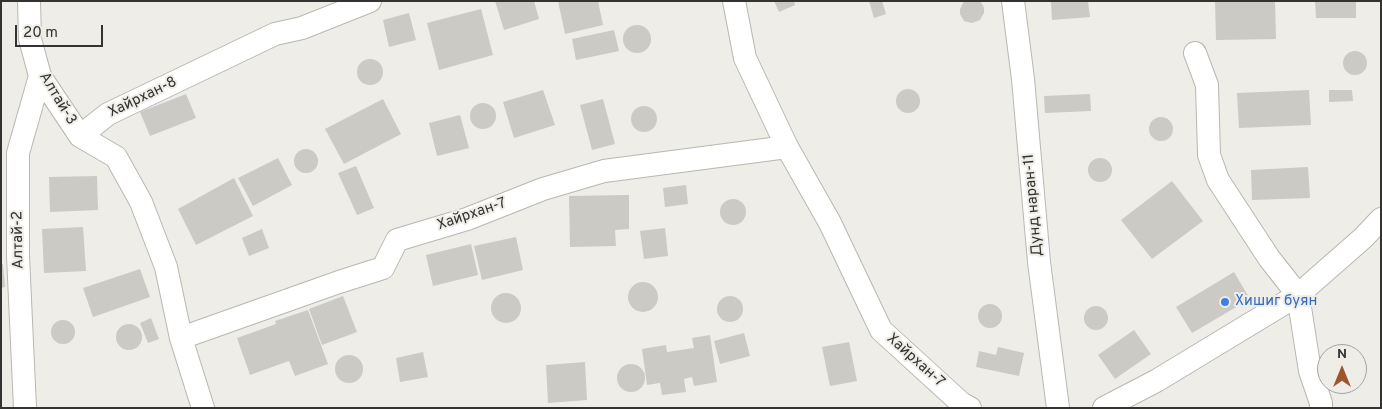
<!DOCTYPE html>
<meta charset="utf-8">
<style>
body{margin:0}
#map{position:relative;width:1382px;height:409px;overflow:hidden;background:#eeede7;font-family:Overpass,sans-serif}
canvas{display:block}
.frame{position:absolute;inset:0;border:2px solid #343331;pointer-events:none}
.north{position:absolute;left:1317px;top:344px;width:50px;height:50px;box-sizing:border-box;background:#eeede7;border:1px solid #a4a39e;border-radius:50%;rotate:0deg;font-size:14px;font-weight:700;line-height:20px;text-align:center;color:#343331}
.north::after{content:'';display:block;margin:auto;width:18px;height:22px;background:#9c562c;clip-path:polygon(50% 0,100% 100%,50% 72%,0 100%)}
.scale{position:absolute;left:15px;top:25px;width:88px;height:22px;box-sizing:border-box;border:2px solid #343331;border-top:0;padding-left:6px;font-size:15px;line-height:18px;white-space:nowrap;color:#343331;-webkit-text-stroke:4px #eeede7;paint-order:stroke}
</style>
<div id="map">
<canvas width="1382" height="409"></canvas>
<div class="frame"></div>
<div class="north">N</div>
<div class="scale">20 m</div>
</div>
<script>
const ctx = document.querySelector('canvas').getContext('2d');
ctx.lineJoin = 'round';
function fill(path, color) { ctx.fillStyle = color; ctx.fill(path, 'evenodd'); }
function trace(path, color, width, dash) { ctx.strokeStyle = color; ctx.lineWidth = width; ctx.lineCap = dash ? 'butt' : 'round'; ctx.setLineDash(dash || []); ctx.stroke(path); }
function write(font, color, halo, rows, align = 'center') {
  ctx.font = font + ' Overpass,sans-serif'; ctx.lineWidth = 4; ctx.setLineDash([]); ctx.textBaseline = 'middle'; ctx.strokeStyle = halo; ctx.fillStyle = color; for (const [text, x, y, turn = 0] of rows) {
    ctx.save(); ctx.translate(x, y); ctx.rotate((+turn || 0) * Math.PI / 180); ctx.textAlign = isNaN(turn) ? turn : align; if (halo) ctx.strokeText(text, 0, 0); ctx.fillText(text, 0, 0); ctx.restore();
  }
}
fill(new Path2D(`
 M495,1H534L539,19L504,30Z
 M558,1H598L603,25L565,34Z
 M774,1H794L795,5L779,12Z
 M869,1H882L886,14L874,18Z
 M964,1L981,2L984,8V13L980,20L972,23L964,21L960,14V9Z
 M1051,1H1088L1090,17L1052,20Z
 M1215,1H1275L1276,39L1216,40Z
 M1315,1H1356V18H1316Z
 M481,9L493,55L439,70L427,23Z
 M409,13L416,40L389,47L383,20Z
 M623 39a14 14 0 1 1 28 0a14 14 0 1 1-28 0Z
 M614,30L619,51L576,60L572,39Z
 M1343 63a12 12 0 1 1 24 0a12 12 0 1 1-24 0Z
 M357 72a13 13 0 1 1 26 0a13 13 0 1 1-26 0Z
 M896 101a12 12 0 1 1 24 0a12 12 0 1 1-24 0Z
 M543,90L555,125L514,138L503,102Z
 M1309,90L1311,125L1239,128L1237,93Z
 M1329,90H1352L1353,101L1329,102Z
 M186,94L196,118L150,136L140,112Z
 M1090,94L1091,111L1045,113L1044,96Z
 M383,99L401,134L344,164L325,129Z
 M603,99L615,144L592,150L580,105Z
 M470 116a13 13 0 1 1 26 0a13 13 0 1 1-26 0Z
 M631 119a13 13 0 1 1 26 0a13 13 0 1 1-26 0Z
 M460,115L469,148L437,156L429,123Z
 M1149 129a12 12 0 1 1 24 0a12 12 0 1 1-24 0Z
 M294 161a12 12 0 1 1 24 0a12 12 0 1 1-24 0Z
 M1088 170a12 12 0 1 1 24 0a12 12 0 1 1-24 0Z
 M278,158L292,185L253,206L238,178Z
 M356,166L374,208L357,215L338,173Z
 M1308,167L1310,198L1252,200L1251,170Z
 M97,176L98,210L50,212L49,177Z
 M234,178L253,216L196,245L178,209Z
 M1172,181L1203,221L1152,259L1121,220Z
 M686,185L688,204L665,207L663,188Z
 M629,195V229L615,230L616,246L570,247L569,196Z
 M720 212a13 13 0 1 1 26 0a13 13 0 1 1-26 0Z
 M83,227L86,271L44,273L42,229Z
 M665,228L668,256L644,259L640,231Z
 M262,229L269,248L249,256L242,238Z
 M516,237L523,270L482,280L474,246Z
 M471,244L478,275L433,286L426,255Z
 M1,264H3L5,287L1,288Z
 M140,269L150,297L93,317L83,288Z
 M1234,272L1250,299L1192,333L1176,307Z
 M628 297a15 15 0 1 1 30 0a15 15 0 1 1-30 0Z
 M491 308a15 15 0 1 1 30 0a15 15 0 1 1-30 0Z
 M717 309a13 13 0 1 1 26 0a13 13 0 1 1-26 0Z
 M343,296L357,332L322,345L309,309Z
 M978 316a12 12 0 1 1 24 0a12 12 0 1 1-24 0Z
 M1084 318a12 12 0 1 1 24 0a12 12 0 1 1-24 0Z
 M308,310L328,364L295,376L289,361L250,375L237,338L276,324L275,321Z
 M151,318L159,339L148,343L140,323Z
 M51 332a12 12 0 1 1 24 0a12 12 0 1 1-24 0Z
 M116 337a13 13 0 1 1 26 0a13 13 0 1 1-26 0Z
 M1134,330L1151,354L1115,379L1098,355Z
 M744,333L750,356L720,364L714,341Z
 M710,335L717,382L694,386L692,377L684,379L686,392L662,395L660,383L647,385L642,349L666,345L667,352L694,348L692,338Z
 M849,342L857,381L830,386L822,347Z
 M998,347L1024,353L1019,376L976,367L979,351L996,355Z
 M423,352L428,377L400,382L396,358Z
 M335 369a14 14 0 1 1 28 0a14 14 0 1 1-28 0Z
 M585,362L587,400L548,403L546,365Z
 M617 378a14 14 0 1 1 28 0a14 14 0 1 1-28 0Z`), '#cbcac4');
const street = new Path2D(`
 M29,1L30,39L40,76L80,136L116,157L141,202L166,267L181,338L203,408
 M734,1L745,58L787,147L830,223L881,330L961,403L970,408
 M1013,1L1023,79L1039,262L1058,408
 M1195,53L1207,85L1209,155L1218,180L1269,258L1298,295L1310,371L1321,403V408
 M80,136L108,114L275,34L302,28L370,1
 M181,338L339,282L383,268L397,240L467,219L543,189L604,171L787,147
 M25,408L18,256V153L40,76
 M1104,408L1156,381L1298,295L1363,238L1381,219`);
trace(street, '#b8b7b1', 24);
trace(street, '#fff', 22);
for (const [x, y, r, color] of [
 [1225,302,5,"#3f7fe0"]
]) { const dot = new Path2D(); dot.arc(x, y, r, 0, 2 * Math.PI); ctx.fillStyle = color; ctx.fill(dot); trace(dot, '#eeede7', 2); }
write('15px', '#343331', '#eeede7', [
 ["Хайрхан-8",143,98,-26],
 ["Алтай-3",57,99,59],
 ["Дунд наран-11",1034,205,-95],
 ["Хайрхан-7",472,215,-19],
 ["Алтай-2",19,240,-91],
 ["Хайрхан-7",915,361,42]
]);
write('15px', '#366cbe', '#eeede7', [
 ["Хишиг буян",1235,302]
], 'left');
</script>
